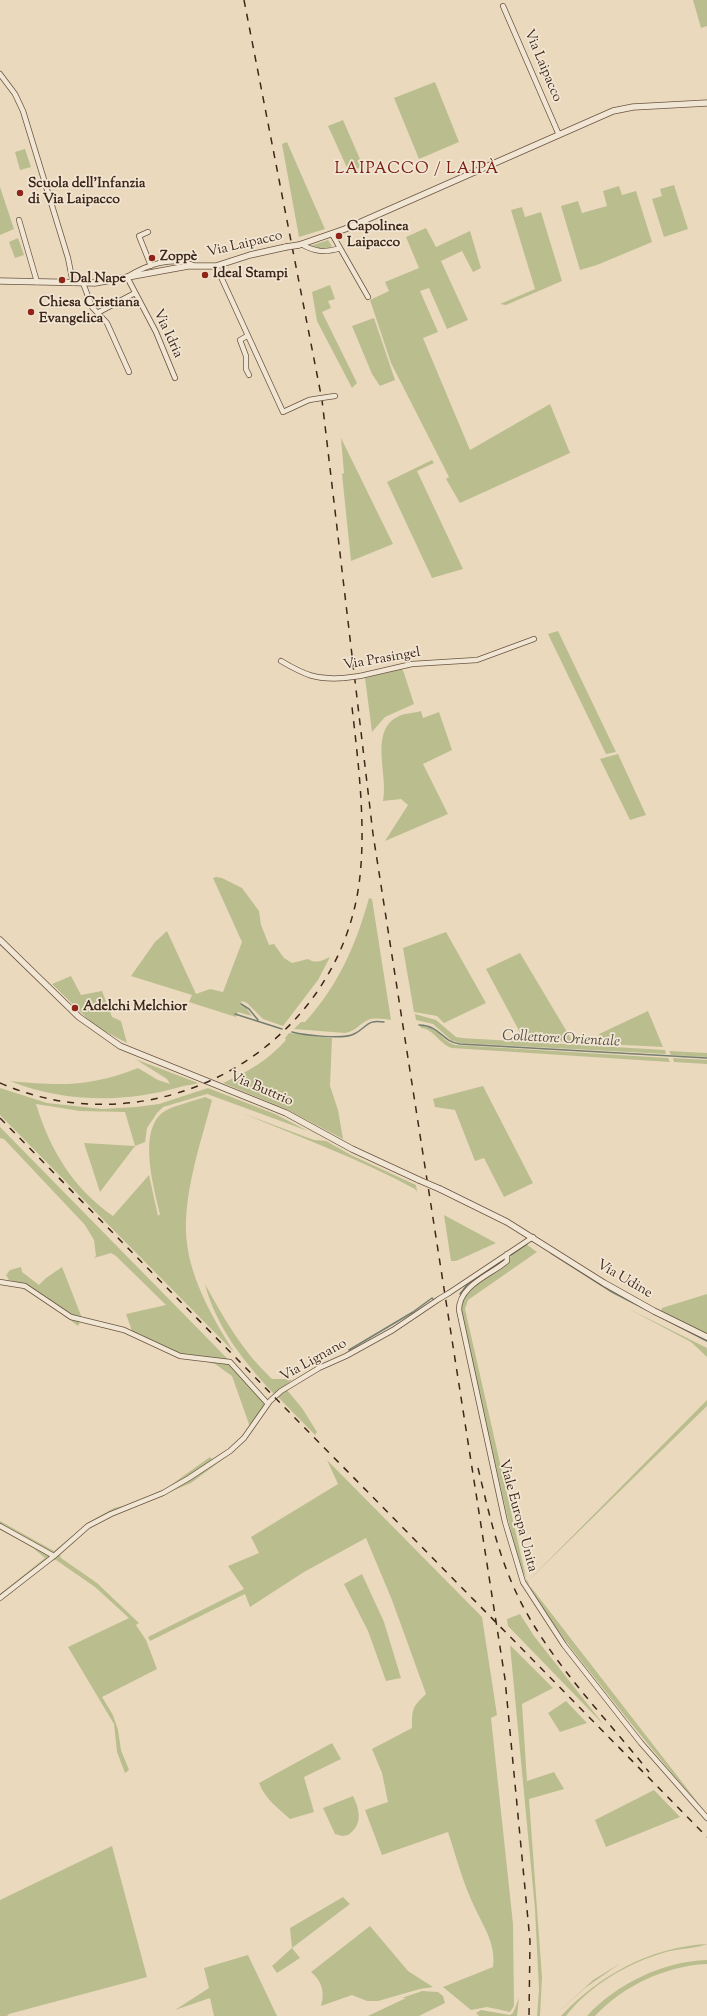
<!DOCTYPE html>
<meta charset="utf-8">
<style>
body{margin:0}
canvas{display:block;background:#ead9bd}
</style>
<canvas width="707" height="2016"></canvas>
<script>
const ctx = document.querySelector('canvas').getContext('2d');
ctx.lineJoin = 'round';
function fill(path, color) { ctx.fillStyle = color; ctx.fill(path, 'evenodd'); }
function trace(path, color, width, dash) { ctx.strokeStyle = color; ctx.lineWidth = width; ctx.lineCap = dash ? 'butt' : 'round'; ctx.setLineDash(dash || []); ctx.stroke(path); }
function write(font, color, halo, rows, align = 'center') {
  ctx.font = font + ' "Sorts Mill Goudy",serif'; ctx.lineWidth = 3.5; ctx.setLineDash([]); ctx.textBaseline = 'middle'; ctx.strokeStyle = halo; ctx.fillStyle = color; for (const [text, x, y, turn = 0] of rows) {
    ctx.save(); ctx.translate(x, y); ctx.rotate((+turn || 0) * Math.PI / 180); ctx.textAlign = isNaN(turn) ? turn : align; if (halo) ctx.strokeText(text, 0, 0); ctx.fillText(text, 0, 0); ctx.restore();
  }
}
fill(new Path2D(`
 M693,0H707V26L701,28Z
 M435,82L459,142L419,159L394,98Z
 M343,120L363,166L349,172L328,126Z
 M287,142L325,229L299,237L282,144Z
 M25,149L31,167L20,170L15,152Z
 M674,185L688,229L664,237L652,199L662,196L660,189Z
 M619,186L622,195L636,191L652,242L597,265L580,270L561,206L578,201L582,213L607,206L603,191Z
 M0,187L14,229L0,235Z
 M522,207L525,217L541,212L562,281L506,305L500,304L535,289L511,210Z
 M426,228L436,247L470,231L481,268L473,272L462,251L441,261L468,320L447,329L429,288L420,291L438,332L423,338L470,450L550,404L570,453L460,503L446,479L449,477L391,363L370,300L389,291L385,282L419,268L406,237Z
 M18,238L24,255L15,258L9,242Z
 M328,240L332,246L328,250L321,248L313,249L310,246Z
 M330,285L335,299L328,301L331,308L322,312L357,383L352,388L317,321L312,292Z
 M374,318L395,380L380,386L372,374L352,326Z
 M341,438L393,544L351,561L342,474L344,473Z
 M432,460L434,463L417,471L463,569L432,578L387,482Z
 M558,631L616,752L606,754L548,634Z
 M398,670L402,669L404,673L414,704L385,717L372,732L365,678Z
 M421,711L423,718L439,712L452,750L423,764L448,814L385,841L408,805L401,799L383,801C389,776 368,730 399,716C406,713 414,713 421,711Z
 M618,754L646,815L630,820L600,759Z
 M216,877L222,878L242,888L259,911L261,925L269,945L274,944L284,958L292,963L308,959C316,964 321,961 330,957L318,980L283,1026L263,1019L247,1003L242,1001L240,1005L246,1008L252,1016L238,1012L236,1017L189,1002L192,995L131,976L155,942L167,931L196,994L210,989L223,992L242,942L213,878Z
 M369,898L372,899L391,1020C384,1019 375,1017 368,1020C359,1024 355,1032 345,1033L294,1029L301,1022H305C338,986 356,945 369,898Z
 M446,932L486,1003L444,1023L437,1016L414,1012L403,948Z
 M520,953L573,1042L524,1040L486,969Z
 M71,976L81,995L102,991L112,1017L121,1021L127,1043L95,1026L52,984Z
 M648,1011L663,1047L604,1044L599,1034Z
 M415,1014L436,1020L456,1037L462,1038L665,1050L666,1054L460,1043L451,1040L433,1024L416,1020Z
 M420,1026C442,1027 439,1041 456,1045L668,1058L670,1062L452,1048C439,1044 434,1029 421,1028Z
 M289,1033L332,1038L330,1086L338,1110L343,1139L286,1109L223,1083C248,1072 267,1061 286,1040L285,1038Z
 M669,1051L707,1053V1057L671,1055Z
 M673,1058L707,1060V1064L674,1062Z
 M135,1059L198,1083C193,1085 186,1085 180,1087C124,1103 65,1103 10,1081C61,1086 89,1087 138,1068L158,1080L170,1084L167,1079Z
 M483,1086L533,1183L504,1197L484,1158L475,1161L455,1110L435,1107L433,1099Z
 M0,1088L47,1103L102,1109L136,1107L159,1104L208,1088L275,1114L308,1131L207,1094L163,1107L157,1113L147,1128L145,1142L135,1146L100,1192L84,1143L135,1146L125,1112L80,1111L36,1104C50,1150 73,1188 113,1216L149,1175L158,1216L160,1214C154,1188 138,1133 162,1113C171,1106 194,1101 205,1097L212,1100C201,1142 185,1188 186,1231C187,1274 212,1317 234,1352L0,1115Z
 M242,1113L314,1140L326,1141L351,1155L416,1185L417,1192L415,1189C359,1159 300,1137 242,1113Z
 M0,1127L268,1400L250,1427L232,1376L215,1364L173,1351L132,1331L126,1314L166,1305L116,1256L111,1253L94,1258L96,1256L94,1240L85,1225L4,1139L0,1138Z
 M444,1215L496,1243L456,1261H451Z
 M526,1244L537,1252L468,1300L465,1309L527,1582L707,1400V1406L527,1582L706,1813C668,1769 630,1723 594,1677C564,1639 532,1600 516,1554L465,1331C463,1322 460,1312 462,1303C465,1286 495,1272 509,1263L511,1254Z
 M21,1267L22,1272L39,1285L46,1278L62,1267L82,1318L78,1326L63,1315L66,1313C48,1299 32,1285 9,1280L6,1275L10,1270Z
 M205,1284C224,1319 243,1352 272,1379H285L292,1380L274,1394C244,1362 216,1327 205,1284Z
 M707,1294V1333L661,1311L662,1308Z
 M625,1307L707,1348V1357L691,1342Z
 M287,1390L302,1408L317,1432L315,1435L278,1397Z
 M225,1451L226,1457L191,1483L93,1525L60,1555L61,1558L97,1583L139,1623L136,1625L146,1640L157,1669L102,1697L113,1715L118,1730L121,1750L129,1770L125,1773L117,1752L114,1724L68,1647L129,1618L95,1587L56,1560L50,1561L0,1600V1594L45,1558L33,1548L0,1529V1521L54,1551L89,1522L114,1508L132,1504L165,1489L210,1457L212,1459Z
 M327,1460L482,1617L497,1715L491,1718L513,1924L514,2006L510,2012L487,2007L471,2010L443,1987L493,1967C497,1942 479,1920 470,1897C461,1876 455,1853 448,1832L382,1855L365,1810L388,1802L382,1773L372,1749L412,1728C412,1709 412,1707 426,1694L392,1600L366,1538L304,1572L250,1607L245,1594L150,1641L148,1637L244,1589L228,1566L259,1553L251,1537L338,1484Z
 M362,1574L384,1622L401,1678L386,1681L368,1631L344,1584Z
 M520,1614L534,1636L604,1725L508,1626L507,1619Z
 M510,1645L553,1688L522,1704L527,1781L554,1772L564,1789L529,1799L542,1977L540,2016H537L539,1990L535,1909Z
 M566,1701L587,1723L560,1732L548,1713Z
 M332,1743L341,1759L304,1777L314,1812L290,1819C278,1808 265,1799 259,1783Z
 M654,1790L680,1817L606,1847L595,1820Z
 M353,1796C360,1810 363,1825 348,1835L342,1836L335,1834L323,1808Z
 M112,1846L147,1977L9,2014L7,2016H0V1900Z
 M343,1897L350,1904L292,1948L300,1958L277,1973L272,1966L292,1948L290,1928Z
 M370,1926L408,1971L433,1987L420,1989L378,2001H367L352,1995L321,2006C325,1992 322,1981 311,1972Z
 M707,1944C699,1948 677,1949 666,1952C628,1963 590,1985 566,2016H561C599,1975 651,1947 707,1944Z
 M248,1955L277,2016H214L210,1998L175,2010L209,1988L204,1968Z
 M707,1960V1964C665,1966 623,1986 595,2016H587C616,1984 664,1961 707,1960Z
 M621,1963L585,1988L554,2016L593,1980Z
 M422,1991L438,1992L443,1996L445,2003L419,2016H368L406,1998H402Z
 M519,1998L517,2016H479L476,2013L481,2010L510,2015L513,2013Z`), '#babe8f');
trace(new Path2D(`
 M241,1004L249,1009L258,1020
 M235,1014L282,1029
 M419,1025C442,1026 440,1041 460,1044L707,1058
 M292,1032C304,1035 343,1040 354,1034C367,1028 366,1019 384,1022
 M551,1253L612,1292L707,1341
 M511,1255L527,1244
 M460,1294L467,1285L504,1259
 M349,1350L413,1312L432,1298L433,1299`), '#747f72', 1.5);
const minor = new Path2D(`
 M503,6L559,135
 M0,74L15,94L23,111L68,258L73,283
 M19,220L37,282
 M148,232L139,236L151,266
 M332,234L368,297
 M301,244C315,252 325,253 340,248
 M216,266L283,412L309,400L315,399
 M83,283L92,307L107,323L129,372
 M99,312L135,293
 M247,336L240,340L246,356V369L249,375
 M175,378L156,332L127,277C146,265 171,256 193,265
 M328,397L335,396
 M281,661C305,675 316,680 344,678
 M360,676L412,664L477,660L534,639
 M507,1254V1261C491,1275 459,1285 459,1310L505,1522L523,1582L564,1645L641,1743L707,1818
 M0,1282L25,1286L71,1317L124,1330L180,1356L230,1362L268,1404
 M449,1293L533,1237
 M0,1526L54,1556
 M0,1598L54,1556L88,1526L111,1514L163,1493L189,1478L230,1451L244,1438L270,1401L281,1391L319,1368L346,1356L393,1330L439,1299`);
const tertiary = new Path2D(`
 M299,245L345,229L613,111L633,107L707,103
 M0,281L95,283L188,266H216L250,255L286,247
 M0,940L79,1017L120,1046L286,1113L352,1149L419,1180
 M440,1189L507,1222L604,1283L654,1311L707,1337`);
trace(minor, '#6a5442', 6);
trace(tertiary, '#6a5442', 7);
trace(minor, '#f1e6d4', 4.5);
trace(tertiary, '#f1e6d4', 5.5);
trace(new Path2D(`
 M244,0L322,400L373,834L505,1679L530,1941L529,2016
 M0,1083C146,1147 319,1061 355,906C369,846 359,769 352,707
 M0,1118L707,1837
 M478,1468C488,1509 497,1551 515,1590C546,1658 603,1714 649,1772`), '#3f2719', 1.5, [7, 7]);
const minorBridge = new Path2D(`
 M315,399L328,397
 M344,678L360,676
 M439,1299L449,1293`);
const tertiaryBridge = new Path2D(`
 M286,247L299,245
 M419,1180L440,1189`);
trace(minorBridge, '#6a5442', 6, []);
trace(tertiaryBridge, '#6a5442', 7, []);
trace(minorBridge, '#f1e6d4', 4.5);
trace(tertiaryBridge, '#f1e6d4', 5.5);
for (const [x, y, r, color] of [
 [20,193,4,"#8f2418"],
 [339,236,4,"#8f2418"],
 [152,258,4,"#8f2418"],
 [205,275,4,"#8f2418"],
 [62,280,4,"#8f2418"],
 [31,312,4,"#8f2418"],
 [75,1008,4,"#8f2418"]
]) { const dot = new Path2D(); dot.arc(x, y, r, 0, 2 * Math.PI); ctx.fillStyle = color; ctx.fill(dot); trace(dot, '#f1e6d4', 1.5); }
write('14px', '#3f2719', '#f1e6d4', [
 ["Via Laipacco",542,66,67],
 ["Via Laipacco",245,245,-13],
 ["Via Idria",167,334,65],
 ["Via Prasingel",382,660,-10],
 ["Via Buttrio",261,1090,23],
 ["Via Udine",624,1280,30],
 ["Via Lignano",314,1361,-29],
 ["Viale Europa Unita",517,1516,75]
]);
write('bold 14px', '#3f2719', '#f1e6d4', [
 ["Scuola dell'Infanzia",28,185],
 ["di Via Laipacco",28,201],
 ["Capolinea",347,228],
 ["Laipacco",347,244],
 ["Zoppè",160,258],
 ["Ideal Stampi",213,275],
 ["Dal Nape",70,280],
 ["Chiesa Cristiana",39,304],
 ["Evangelica",39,320],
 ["Adelchi Melchior",83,1008]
], 'left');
write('italic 15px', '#554c3e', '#f1e6d4', [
 ["Collettore Orientale",561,1040,3]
]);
ctx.letterSpacing = '1px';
write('16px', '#7a1f14', '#f1e6d4', [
 ["LAIPACCO / LAIPÀ",417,170]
]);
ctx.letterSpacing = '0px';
</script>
